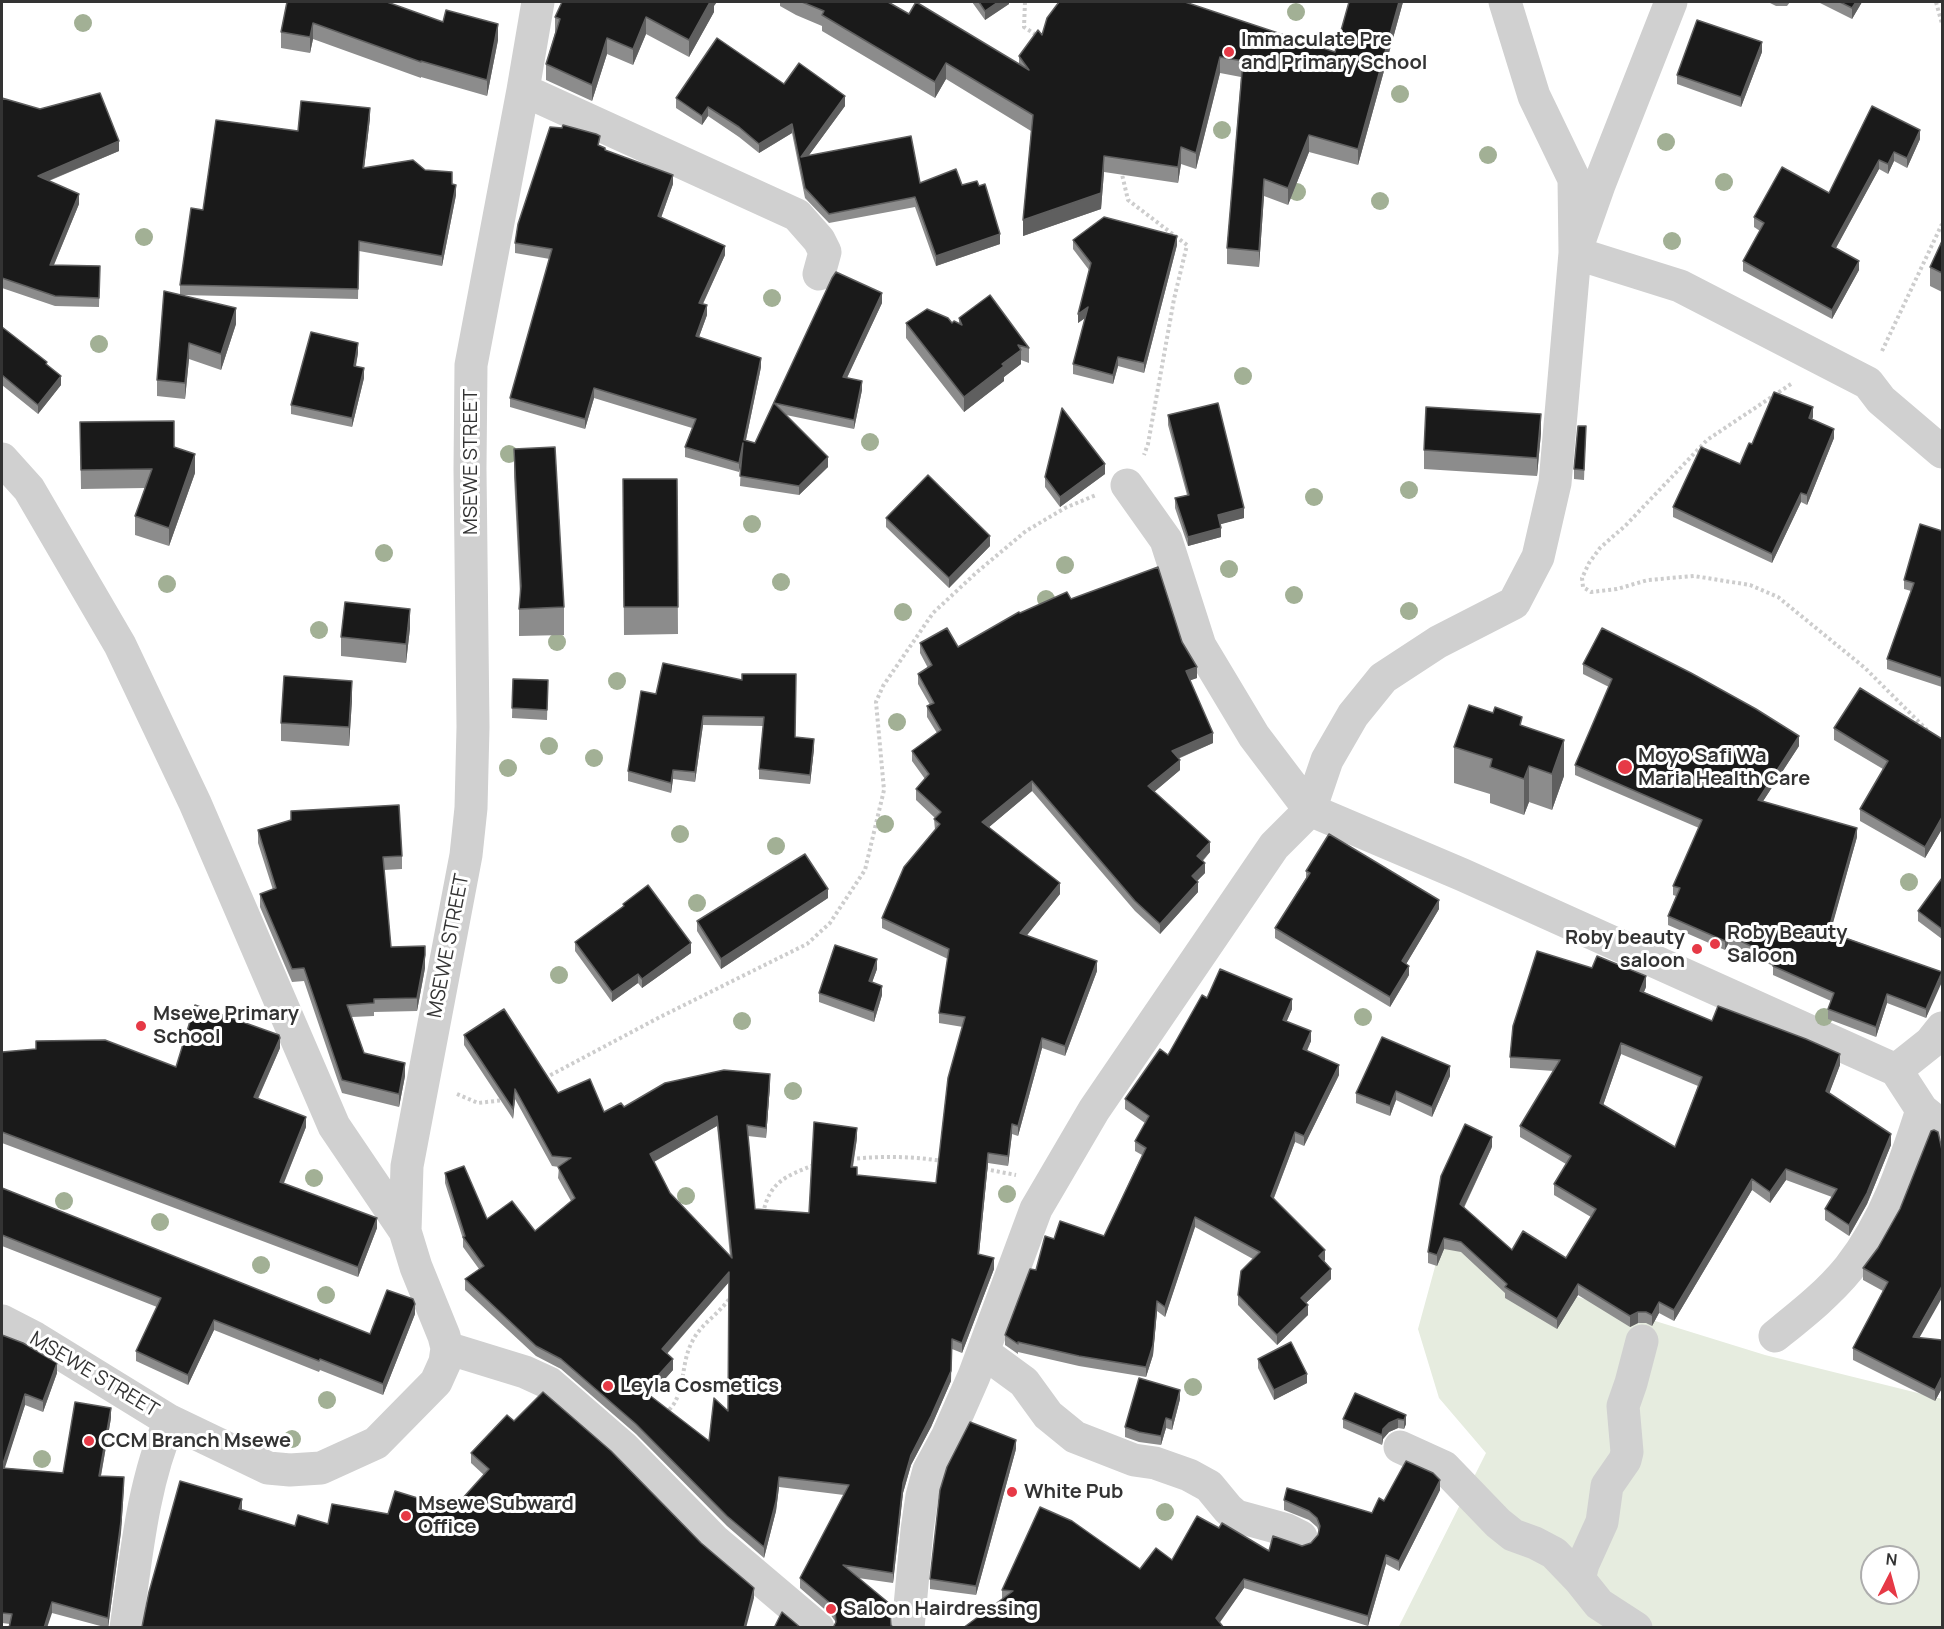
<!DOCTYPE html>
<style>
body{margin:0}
#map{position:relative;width:1944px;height:1629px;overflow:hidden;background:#fff;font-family:Manrope,sans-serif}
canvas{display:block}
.frame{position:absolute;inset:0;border:3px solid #333;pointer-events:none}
.north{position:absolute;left:1860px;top:1545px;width:60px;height:60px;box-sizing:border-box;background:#fff;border:2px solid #adadad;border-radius:50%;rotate:6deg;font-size:16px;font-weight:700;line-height:24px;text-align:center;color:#333}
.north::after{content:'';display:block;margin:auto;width:21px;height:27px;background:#e63946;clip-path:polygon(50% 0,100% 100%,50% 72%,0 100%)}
</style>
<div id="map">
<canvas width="1944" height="1629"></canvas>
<div class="frame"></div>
<div class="north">N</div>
</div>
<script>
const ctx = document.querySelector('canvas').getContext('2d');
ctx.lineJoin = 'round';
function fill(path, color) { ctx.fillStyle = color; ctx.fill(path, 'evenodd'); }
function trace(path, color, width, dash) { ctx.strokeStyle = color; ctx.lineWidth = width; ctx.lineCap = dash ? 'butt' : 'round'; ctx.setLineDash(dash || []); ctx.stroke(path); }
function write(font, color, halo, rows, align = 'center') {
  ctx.font = font + ' Manrope,sans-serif'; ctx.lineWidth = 6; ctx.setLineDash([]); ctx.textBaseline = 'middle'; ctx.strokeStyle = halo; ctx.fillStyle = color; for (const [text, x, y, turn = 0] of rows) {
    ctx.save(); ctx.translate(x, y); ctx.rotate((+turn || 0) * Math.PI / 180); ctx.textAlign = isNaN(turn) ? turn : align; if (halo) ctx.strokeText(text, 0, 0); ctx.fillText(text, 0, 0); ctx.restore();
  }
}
fill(new Path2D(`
 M1450,1212L1552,1289L1765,1355L1942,1399V1627L1398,1628L1486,1453L1439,1398L1418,1329ZM1872,1557H1908V1593H1872Z`), '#e6ecdf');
trace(new Path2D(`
 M1025,2L1024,27L1038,36
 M1936,2L1942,24
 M1121,170L1128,200L1187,245L1174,299L1148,444L1144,455
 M1882,351L1942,224
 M1791,384L1707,440L1626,525L1600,548L1589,563L1582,578L1583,587L1591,592L1617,589L1648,580L1694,576L1750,585L1778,597L1865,668L1927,730
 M545,1078L660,1017L807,944L830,923L865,870L884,790L876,702L883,686L933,613L977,572L1026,531L1065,508L1096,495
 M457,1094L478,1103L504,1100
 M851,1159C882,1156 911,1156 942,1161
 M985,1169L1016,1175
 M763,1214C769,1182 786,1176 814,1165
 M665,1414C669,1410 674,1405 676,1400C685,1381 682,1361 692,1342C701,1323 720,1314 731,1296`), '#cdcdcd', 4, [3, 3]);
trace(new Path2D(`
 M1505,2L1534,96L1574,179L1575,253L1680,286L1868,383L1881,400L1942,452
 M523,90L797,215L819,240L825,252L819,274
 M2,459L29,489L120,645L195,803L334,1126L405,1231
 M1127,485L1166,540L1200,646L1254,736L1310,810L1463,875L1896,1070L1922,1110L1942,1126
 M1896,1070L1930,1043L1942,1028
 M2,1321L35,1338L170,1421L268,1468L290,1470L321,1468L376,1443L436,1382L445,1362L447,1348L444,1336L416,1267L405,1231L407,1166L466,855L471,808L473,727L470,469L471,365L523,90L538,2
 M1775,1336C1801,1315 1828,1294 1849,1268C1886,1221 1904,1166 1922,1110
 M447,1348L525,1372L549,1383L624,1448L714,1540L818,1628
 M983,1352L1024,1382L1048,1415L1075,1437L1134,1460L1155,1463L1189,1475L1209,1486L1228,1509L1236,1516L1287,1530L1301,1537
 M1400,1447L1444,1467L1498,1523L1513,1535L1535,1543L1554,1553L1579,1579L1599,1604L1636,1628
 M1579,1579L1583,1564L1602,1522L1607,1486L1625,1460L1627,1452L1623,1406L1631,1383L1642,1341
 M126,1628C136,1559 142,1485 170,1421
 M908,1628L917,1530L922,1496L929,1470L948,1435L974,1376L1036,1209L1094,1110L1274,846L1310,810L1327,760L1353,715L1383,678L1438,642L1514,603L1538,557L1555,483L1575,253L1599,185L1671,2`), '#d0d0d0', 33);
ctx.fillStyle = '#a2b095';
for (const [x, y] of [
 [1296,12],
 [83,23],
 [1400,94],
 [1222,130],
 [1666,142],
 [1488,155],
 [1724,182],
 [1297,192],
 [1380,201],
 [144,237],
 [1672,241],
 [772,298],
 [99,344],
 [1243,376],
 [870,442],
 [509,454],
 [1409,490],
 [1314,497],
 [752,524],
 [384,553],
 [1065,565],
 [1229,569],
 [781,582],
 [167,584],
 [1294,595],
 [1046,599],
 [1409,611],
 [903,612],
 [319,630],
 [557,642],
 [617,681],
 [897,722],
 [549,746],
 [594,758],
 [508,768],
 [885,824],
 [680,834],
 [776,846],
 [1909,882],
 [697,903],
 [559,975],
 [1363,1017],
 [1824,1017],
 [742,1021],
 [793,1091],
 [314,1178],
 [1007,1194],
 [686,1196],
 [64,1201],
 [160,1222],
 [261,1265],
 [326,1295],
 [1193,1387],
 [327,1400],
 [292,1439],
 [42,1459],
 [1165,1512]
]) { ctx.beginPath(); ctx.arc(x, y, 9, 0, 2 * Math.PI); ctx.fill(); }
fill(new Path2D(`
 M287,2L443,22L498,40L487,96L421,77V78L313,39L310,53L281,48V32Z
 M780,2H888L909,14L1019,64V56L1042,35L1335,52L1349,2H1403L1358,165L1309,152L1288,205L1264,196L1259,267L1227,264V248L1241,77L1220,73L1196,169L1181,164L1178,183L1104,172L1101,209L1023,236L1031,131L946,79L935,98L822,31V26L796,15L780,6Z
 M972,2H1009V4L985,20Z
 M1768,2H1790L1787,6H1776Z
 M1818,2H1862L1852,19Z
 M714,6V12L689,57L646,34L633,65L607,54L592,101L546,80V64L555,33V17Z
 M1762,52L1741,107L1677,84V75Z
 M784,84L845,106L809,155L920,183L962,185L1000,244L936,266L915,207L829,223L805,198L792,133L759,153L739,137L708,116L702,125L676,108V98Z
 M2,98L119,151L49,181L79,204L54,265L100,266L99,307L55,306L2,288Z
 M1872,106L1920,139L1907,168L1894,161L1888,174L1879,169L1836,248L1859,270L1832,319L1743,271V261L1760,231L1754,227V217L1829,193Z
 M370,118L364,168L425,170L452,184L456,195L442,266L359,251L358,299L181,295L236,324L221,370L189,359L185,399L157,396V380L180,295V285L203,210L298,131Z
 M600,146L605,150L673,184L661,218L725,255L703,304L707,315L699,337L761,367L746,440L755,443L832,278L882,303L847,378L862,390L854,429L786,415L828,467L799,495L740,486L741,463L739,472L685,457V447L692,428L594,398L585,429L510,407V398L550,259L515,253V243Z
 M1073,240L1177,245L1144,373L1118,366L1113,384L1073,374V364L1085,318L1078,323L1089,270L1073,249Z
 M1942,241V292L1930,286V267Z
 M959,318L1029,348V363L1021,360V364L1004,377V381L964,412L906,338V323L959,324Z
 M2,327L47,364L61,385L38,414L2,385Z
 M358,353L356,366L364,378L352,427L291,414V405Z
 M1168,415L1244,518L1220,524L1221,537L1188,546L1175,508V498L1187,495L1168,425Z
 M1813,417L1812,419L1834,438L1807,505L1801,502L1772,563L1673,517V507L1740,464L1752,444Z
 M80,422L174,447L195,473L169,546L135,535V516L145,488L81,489Z
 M1586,426L1584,480L1574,479V469Z
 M1541,433L1537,476L1424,469V450Z
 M514,449L564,607V635L519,636V609L520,595L514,477Z
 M1105,474L1060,507L1045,487V477Z
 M623,479H677L678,634L624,635Z
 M886,518L990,546L949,588L886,527Z
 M1942,531V687L1887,669V659L1911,591L1904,589V580Z
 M1071,599L1182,642L1197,678L1190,680L1213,743L1178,759L1180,770L1154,792L1210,852L1203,861L1205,873L1197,881L1198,892L1160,934L1135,911L1032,791L989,827L1060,894L1026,936L1097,971L1065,1056L1042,1048L1018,1136L1012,1134L1008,1166L988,1163L979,1254L994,1269L962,1353L952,1349L951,1381L931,1427L911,1465L903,1493L893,1583L858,1578L891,1625L836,1623L835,1621L830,1614L800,1588V1578L844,1495L779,1487L776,1511L764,1558L727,1526L636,1434L561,1369L536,1356L465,1290V1279L479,1269L463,1247V1239L445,1183V1173L487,1219L535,1231L571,1201L558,1178L559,1167L552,1166L515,1099L513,1119L464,1045V1035L558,1093L604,1112L624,1107L770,1085L766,1138L748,1136L755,1209L809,1213L857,1138L853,1167L857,1175L936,1183L963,1027L939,1023V1013L948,959L882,928V918L935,830L934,819L935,818L916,800V789L925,779L912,761V751L937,733L927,717V706L930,705L918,684V674L928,668L920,653V643L958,647L1020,613ZM717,1126L730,1256L670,1193L654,1162ZM729,1282L728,1411L709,1441L650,1396L673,1370L667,1354Z
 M410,628L406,663L341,656V637Z
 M1583,664L1799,746L1763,801L1857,837L1830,932L1942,972L1926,1018L1887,1003L1876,1037L1828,1019V1009L1831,1001L1773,975V966L1728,944L1725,950L1668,925V916L1676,896L1673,895V886L1699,828L1575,775V765L1609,687L1583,674Z
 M513,679L548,680L547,720L512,718Z
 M742,680L795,737L814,749L810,784L759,779V769L763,726L703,725L695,782L673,779L671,793L628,781V771L656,694Z
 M352,700L349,746L281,741V723Z
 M1522,725L1564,776L1552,810L1529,802L1524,815L1490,803V794L1454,783V747Z
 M1834,728L1942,739V829L1925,858L1860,821V809L1883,769L1834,740Z
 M291,811L402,856V869L384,870L391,947L425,968L417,1011L374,1012V1016L352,1017L364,1053L405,1076L399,1107L342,1093L304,981L292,982L260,907V894L273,890L258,843V830L291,821Z
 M1306,871L1439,909L1406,964L1409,975L1390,1007L1275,938V928L1306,878Z
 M1942,878V939L1918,921V911Z
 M828,898L721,969L697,931V921Z
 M623,904L691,953L642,988L638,983L612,1002L575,951V942L623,906Z
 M877,969L872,982L882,995L874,1022L819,1002V993Z
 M1646,987L1644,992L1712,1021L1840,1065L1829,1093L1891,1145L1867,1204L1849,1236L1825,1220V1209L1832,1197L1786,1180L1770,1203L1752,1190L1674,1321L1659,1313L1652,1326L1646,1323H1638L1630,1327L1578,1295L1557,1329L1505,1298V1293L1461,1252L1444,1249L1437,1266L1428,1263V1252L1492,1147L1464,1208L1512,1250L1566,1258L1591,1217L1554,1195V1184L1566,1164L1520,1137V1126L1554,1071L1510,1068V1057ZM1621,1054L1698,1086L1675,1147L1603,1105Z
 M1207,998L1292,1009L1286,1022L1311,1041L1307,1051L1339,1075L1304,1146L1295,1142L1274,1198L1325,1260L1324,1261L1331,1279L1306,1303L1308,1315L1277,1345L1238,1305V1295L1253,1259L1195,1227L1165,1317L1157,1311L1153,1355L1146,1377L1079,1366L1018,1352V1354L1005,1345V1335L1036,1270L1054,1239L1104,1236L1142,1155L1135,1151V1141L1145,1123L1125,1109V1099L1168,1055Z
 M280,1048L258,1099L306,1127L284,1183L377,1228L358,1277L2,1143V1052L176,1067Z
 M1450,1076L1432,1117L1396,1100L1390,1116L1356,1103V1093Z
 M2,1188L370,1334L415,1314L383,1395L320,1370L319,1372L214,1330L188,1385L136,1361V1351L157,1307L2,1246Z
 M1878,1248L1919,1338L1942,1340V1391L1941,1390L1935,1401L1853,1360V1348L1883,1291L1863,1280V1268Z
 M2,1335L57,1373L43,1412L25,1405L4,1468L63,1473L111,1418L101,1476L124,1488L121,1532L108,1628L52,1613L10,1624L2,1623Z
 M1258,1359L1307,1383L1274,1400L1258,1368Z
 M1180,1399L1172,1430L1166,1428L1161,1445L1139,1442L1125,1437V1427Z
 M1406,1415V1424L1404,1429L1398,1428L1389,1432L1383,1439L1382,1445L1343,1428V1419Z
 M514,1421L754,1598L142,1628L241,1510L295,1526L328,1524L388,1514L453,1509L484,1475L471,1463V1453Z
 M1016,1449L976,1595L930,1589V1579Z
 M1440,1490L1399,1571L1386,1564L1368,1626L1244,1588L1219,1622L1002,1599V1590L1140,1569L1172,1560L1219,1528L1269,1551L1302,1546L1311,1543L1318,1535L1319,1532L1317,1527L1309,1520L1284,1510V1500L1372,1513L1384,1501Z`), '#8c8c8c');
fill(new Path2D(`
 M710,2H717L714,6V12L689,57V40Z
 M998,2H1009V4L985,20V11Z
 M1399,2H1403L1358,165V149Z
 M1856,2H1862L1852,19V8Z
 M646,17V34L633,65V49Z
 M313,23V39L310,53V37Z
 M498,24V40L487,96V80Z
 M607,38V54L592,101V85Z
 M1762,42V52L1741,107V97Z
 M1220,57V73L1196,169V153Z
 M946,63V79L935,98V82Z
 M845,96V106L801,166V157Z
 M708,107V116L702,125V116Z
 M370,108V118L363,178V168Z
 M792,124V133L759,153V144Z
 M1920,130V139L1907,168V158Z
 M1309,135V152L1288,205V188Z
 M119,141V151L38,185V176Z
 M1181,147V164L1178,183V167Z
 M1894,152V161L1888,174V164Z
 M1104,156V172L1101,209L1023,236V220Z
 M1879,160V169L1832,255V246Z
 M673,175V184L658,226V216Z
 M1264,179V196L1259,267V251Z
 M456,185V195L442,266V256Z
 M79,194V204L50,274V265Z
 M1000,234V244L936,266V256Z
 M1177,236V245L1144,373V363Z
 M725,246V255L699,312V303Z
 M1859,261V270L1832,319V310Z
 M882,293V303L843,386V377Z
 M707,305V315L696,345V336Z
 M1088,307V316L1078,323V314Z
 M236,308V324L221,370V354Z
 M189,343V359L185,399V383Z
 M358,343V353L354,375V366Z
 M1021,350V364L1004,377V381L964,412V397L1002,364Z
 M1118,357V366L1113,384V375Z
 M761,358V367L744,449V440Z
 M364,368V378L352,427V418Z
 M61,376V385L38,414V405Z
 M862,381V390L854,429V420Z
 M594,388V398L585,429V419Z
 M1813,407V417L1809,427V418Z
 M1541,414V433L1537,476V458Z
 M1834,429V438L1807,505V495Z
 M743,443V453L739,472V463Z
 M195,454V473L169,546V528Z
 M828,457V467L799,495V486Z
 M1105,464V474L1060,507V497Z
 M1801,493V502L1772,563V554Z
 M1244,508V518L1218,525V515Z
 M1221,528V537L1188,546V537Z
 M990,536V546L949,588V578Z
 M410,609V628L406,663V644Z
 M1197,667V678L1186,682V671Z
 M352,681V700L349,746V727Z
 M703,716V725L695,782V772Z
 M1213,733V743L1172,761V751Z
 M1799,736V746L1758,809V800Z
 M814,739V749L810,784V775Z
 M1564,740V776L1552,810V774Z
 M1180,760V770L1148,797V786Z
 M1529,766V802L1524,815V779Z
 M673,770V779L671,793V783Z
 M1032,781V791L982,833V822Z
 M1942,817V829L1925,858V847Z
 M1857,828V837L1828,941V932Z
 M1210,842V852L1197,866V856Z
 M1205,863V873L1192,886V876Z
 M1198,882V892L1160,934V924Z
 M1060,883V894L1020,944V933Z
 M828,889V898L721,969V959Z
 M1439,900V909L1402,971V961Z
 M1728,935V944L1725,950V941Z
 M691,943V953L642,988V979Z
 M425,955V968L417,1011V998Z
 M877,959V969L869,991V981Z
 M1097,961V971L1065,1056V1046Z
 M1409,966V975L1390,1007V997Z
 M1942,973V982L1926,1018V1009Z
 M638,974V983L612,1002V992Z
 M1646,976V987L1640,1001V991Z
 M882,986V995L874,1022V1012Z
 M1887,994V1003L1876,1037V1027Z
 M1292,999V1009L1283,1030V1020Z
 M1311,1031V1041L1303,1059V1049Z
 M280,1038V1048L254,1107V1097Z
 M1042,1038V1048L1018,1136V1126Z
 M1621,1043V1054L1600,1114V1103Z
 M1840,1054V1065L1826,1102V1091Z
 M405,1063V1076L399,1107V1094Z
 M1339,1065V1075L1304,1146V1136Z
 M1450,1066V1076L1432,1117V1107Z
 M770,1074V1085L766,1138V1128Z
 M515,1089V1099L513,1119V1109Z
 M1396,1091V1100L1390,1116V1106Z
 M717,1116V1126L650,1164V1154Z
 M306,1117V1127L280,1192V1182Z
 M1012,1124V1134L1008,1166V1156Z
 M857,1128V1138L851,1177V1167Z
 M1295,1132V1142L1271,1205V1196Z
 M1891,1134V1145L1867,1204L1849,1236V1225Z
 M1492,1137V1147L1460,1215V1204Z
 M988,1153V1163L978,1264V1254Z
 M1786,1169V1180L1770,1203V1192Z
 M1752,1179V1190L1674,1321V1310Z
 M1195,1217V1227L1165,1317V1307Z
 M377,1218V1228L358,1277V1267Z
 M1444,1238V1249L1437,1266V1255Z
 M1325,1250V1260L1319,1266V1256Z
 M994,1258V1269L962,1353V1343Z
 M1331,1269V1279L1301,1308V1298Z
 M729,1272V1282L662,1359V1349Z
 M1578,1284V1295L1557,1329V1319Z
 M1942,1286V1298L1913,1349V1337Z
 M1157,1301V1311L1153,1355L1146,1377V1367Z
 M1659,1302V1313L1652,1326V1315Z
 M415,1304V1314L383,1395V1384Z
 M1308,1305V1315L1277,1345V1335Z
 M1638,1312V1323L1630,1327V1316Z
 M214,1320V1330L188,1385V1375Z
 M673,1359V1370L644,1402V1391Z
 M57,1363V1373L43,1412V1401Z
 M951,1371V1381L931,1427L911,1465L903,1493L893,1583V1573L903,1483L911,1455Z
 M1307,1374V1383L1274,1400V1390Z
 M1941,1378V1390L1935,1401V1390Z
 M1180,1390V1399L1172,1430V1420Z
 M25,1394V1405L2,1477V1467Z
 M111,1408V1418L99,1486V1476Z
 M1406,1415V1424L1404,1429V1420Z
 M1166,1418V1428L1161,1445V1436Z
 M1398,1419V1428L1389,1432L1383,1439L1382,1445V1435L1383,1429L1389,1423Z
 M1016,1440V1449L976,1595V1586Z
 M124,1477L121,1532L108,1628V1618Z
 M779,1477V1487L776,1511L764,1558V1547Z
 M1440,1480V1490L1399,1571V1561Z
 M242,1499V1509L239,1520V1509Z
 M1386,1555V1564L1368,1626V1616Z
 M1244,1579V1588L1216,1628V1618Z
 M754,1588V1598L746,1628H744Z
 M52,1602V1613L47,1628H44Z`), '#5f5f5f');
const building = new Path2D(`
 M287,2H387L443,22L446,10L498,24L487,80L421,61V62L313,23L310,37L281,32Z
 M562,2H710L689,40L646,17L633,49L607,38L592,85L546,64L560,19L555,17Z
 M802,2H888L909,14L916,2L1029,70L1019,56L1038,30L1042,35L1047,18L1059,2H1185L1335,52L1349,2H1399L1358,149L1309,135L1288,188L1264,179L1259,251L1227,248L1243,61L1220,57L1196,153L1181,147L1178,167L1104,156L1101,193L1023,220L1033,115L946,63L935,82L822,15L824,11Z
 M979,2H998L985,11Z
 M1840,2H1856L1852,8Z
 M1697,20L1762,42L1741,97L1677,75Z
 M717,38L784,84L799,63L845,96L801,157L911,136L920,183L956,169L962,185L977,181L979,186L985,184L1000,234L936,256L915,197L829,214L805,188L792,124L759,144L739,127L708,107L702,116L676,98Z
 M100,93L119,141L38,176L79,194L50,265L100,266L99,298L55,296L2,278V98L40,109Z
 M301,101L370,108L363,168L413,160L425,170L452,172V184L456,185L442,256L359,241L358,289L180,285L191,208L203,210L216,120L298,131Z
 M1872,106L1920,130L1907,158L1894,152L1888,164L1879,160L1832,246L1859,261L1832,310L1743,261L1764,223L1754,217L1782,167L1829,193Z
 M563,125L596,134L600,136L598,145L605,148V150L673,175L658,216L725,246L699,303L707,305L696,336L761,358L744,440L755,443L832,278L836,272L882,293L843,377L862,381L854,420L774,403L828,457L799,486L740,476L743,443L739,463L685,447L696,419L594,388L585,419L510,398L552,249L515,243L518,224L550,127L562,128Z
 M1104,217L1177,236L1144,363L1118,357L1113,375L1073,364L1088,307L1078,314L1091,263L1073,240Z
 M1942,241V273L1930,267Z
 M164,291L236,308L221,354L189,343L185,383L157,380Z
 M990,295L1029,348L1018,345L1021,350L1002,364L1004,366L964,397L906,323L927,309L948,318L952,323L954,321L962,325L959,318Z
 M2,327L47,362L46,364L61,376L38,405L2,375Z
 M311,332L358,343L354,366L364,368L352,418L291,405Z
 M1774,392L1813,407L1809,418L1834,429L1807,495L1801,493L1772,554L1673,507L1701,447L1740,464L1749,443L1752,444Z
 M1218,403L1244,508L1218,515L1221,528L1188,537L1175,498L1189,495L1168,415Z
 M1426,407L1541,414L1537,458L1424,450Z
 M1062,408L1105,464L1060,497L1045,477Z
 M174,421V447L195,454L169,528L135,516L152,469L81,470L80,422Z
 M1578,426H1586L1584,470L1574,469Z
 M555,447L564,607L519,609L521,586L514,449Z
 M928,475L990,536L949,578L886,518Z
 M623,479H677L678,607H624Z
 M1920,524L1942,531V678L1887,659L1914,583L1904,580Z
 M1158,567L1182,642L1197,667L1186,671L1213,733L1172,751L1180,760L1148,786L1210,842L1197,856L1205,863L1192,876L1198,882L1160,924L1135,901L1032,781L982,822L1060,883L1020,933L1097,961L1065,1046L1042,1038L1018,1126L1012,1124L1008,1156L988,1153L978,1254L994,1258L962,1343L952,1339L951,1371L931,1416L911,1455L903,1483L893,1573L843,1565L890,1604L891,1625L893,1628H833L836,1622L835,1611L830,1603L800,1578L849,1485L779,1477L776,1501L764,1547L727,1516L636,1424L561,1359L536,1346L465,1279L484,1266L463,1237L465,1236L445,1173L464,1166L487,1219L512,1201L535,1231L575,1198L558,1167L571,1158L552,1156L515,1089L513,1109L464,1035L504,1009L558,1093L590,1079L604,1112L621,1103L624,1107L665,1083L724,1070L770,1074L766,1128L747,1125L755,1209L809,1213L814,1122L857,1128L851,1167H857V1175L936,1183L948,1078L965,1017L939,1013L949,949L882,918L904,867L940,824L934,819L941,812L916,789L929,774L912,751L941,730L927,706L934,703L918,674L932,665L920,643L947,628L958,647L1019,612L1020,613L1067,592L1071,599ZM717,1116L732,1258L670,1193L650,1154ZM729,1272L728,1411L714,1398L709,1441L644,1391L673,1359L662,1349Z
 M345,602L410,609L406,644L341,637Z
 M1602,628L1691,673L1756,709L1799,736L1758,800L1857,828L1828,932L1942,972L1926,1009L1887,994L1876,1027L1828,1009L1834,993L1773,966L1776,958L1728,935L1725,941L1668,916L1680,888L1673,886L1702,820L1575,765L1612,679L1583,664Z
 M663,663L742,680V674H796L795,737L814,739L810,775L759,769L764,717L703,716L695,772L673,770L671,783L628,771L641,691L656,694Z
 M284,676L352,681L349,727L281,723Z
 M513,679L548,680L547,710L512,708Z
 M1860,688L1942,739V817L1925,847L1860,809L1888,761L1834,728Z
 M1469,705L1493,713L1495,707L1522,717L1520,725L1564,740L1552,774L1529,766L1524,779L1490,767L1492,759L1454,747Z
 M399,805L402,856L383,857L391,947L425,946V955L417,998L374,999V1003L347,1005L364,1053L405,1063L399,1094L342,1080L304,968L292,969L260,894L276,888L258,830L291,820V811Z
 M1329,834L1439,900L1402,961L1409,966L1390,997L1275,928L1310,873L1306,871Z
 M805,854L828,889L721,959L697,921Z
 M1942,878V929L1918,911Z
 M648,885L691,943L642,979L638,974L612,992L575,942L624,906L623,904Z
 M835,945L877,959L869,981L882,986L874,1012L819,993Z
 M1537,951L1592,968L1597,956L1646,976L1640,991L1712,1021L1718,1006L1806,1039L1840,1054L1826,1091L1891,1134L1867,1193L1849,1225L1825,1209L1837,1189L1786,1169L1770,1192L1752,1179L1674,1310L1659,1302L1652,1315L1646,1312H1638L1630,1316L1578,1284L1557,1319L1505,1287L1507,1284L1461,1242L1444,1238L1437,1255L1428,1252L1441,1176L1465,1124L1492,1137L1460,1204L1512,1250L1523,1231L1566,1258L1596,1209L1554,1184L1571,1156L1520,1126L1560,1060L1510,1057L1513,1026ZM1621,1043L1702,1077L1675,1147L1600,1103Z
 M1220,969L1292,999L1283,1020L1311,1031L1303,1049L1339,1065L1304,1136L1295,1132L1271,1196L1325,1250L1319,1256L1331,1269L1301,1298L1308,1305L1277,1335L1238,1295L1241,1271L1260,1252L1195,1217L1165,1307L1157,1301L1153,1345L1146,1367L1079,1356L1018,1342V1344L1005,1335L1030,1269L1036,1270L1045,1236L1054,1239L1060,1221L1104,1236L1146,1148L1135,1141L1149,1116L1125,1099L1160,1049L1168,1055L1202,995L1207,998Z
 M195,1005L279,1035L280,1038L254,1097L306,1117L280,1182L377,1218L358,1267L2,1132V1052L36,1049V1041L105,1040L176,1067Z
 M1382,1037L1450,1066L1432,1107L1396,1091L1390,1106L1356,1093Z
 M1934,1130L1938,1132L1942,1150V1286L1913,1337L1942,1340V1379L1941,1378L1935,1390L1853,1348L1888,1282L1863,1268L1878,1248L1900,1209L1931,1131Z
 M2,1188L370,1334L387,1290L413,1299L415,1304L383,1384L320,1359L319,1361L214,1320L188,1375L136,1351L161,1298L2,1235Z
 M2,1335L23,1343L57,1363L43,1401L25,1394L2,1467Z
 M1291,1342L1307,1374L1274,1390L1258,1359Z
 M1139,1378L1180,1390L1172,1420L1166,1418L1161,1436L1139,1432L1125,1427Z
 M543,1392L611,1451L701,1543L754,1588L744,1628L142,1627L149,1592L180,1481L242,1499L239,1509L295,1526L298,1515L328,1524L332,1504L388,1514L395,1491L453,1509L489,1469L471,1453L507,1415L514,1421Z
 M1355,1393L1406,1415L1404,1420L1398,1419L1389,1423L1383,1429L1382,1435L1343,1419Z
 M75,1402L111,1408L99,1476L124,1477L121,1521L108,1618L52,1602L44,1628H9L12,1614L2,1613V1468L63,1473Z
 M970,1422L1016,1440L976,1586L930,1579L940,1490L947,1467Z
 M1406,1461L1433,1473L1440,1480L1399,1561L1386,1555L1368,1616L1244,1579L1216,1618L1224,1628H963L1013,1591L1002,1590L1040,1507L1072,1521L1140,1569L1156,1548L1172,1560L1197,1516L1219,1528L1222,1523L1269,1551L1273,1536L1302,1546L1311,1543L1318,1535L1320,1526L1317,1518L1309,1511L1284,1500L1287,1488L1372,1513L1379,1498L1384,1501Z
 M782,1612L801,1628H774Z`);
fill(building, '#1a1a1a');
trace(building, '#5f5f5f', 1.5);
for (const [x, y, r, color] of [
 [1229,52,6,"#e63946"],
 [1625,767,8,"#e63946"],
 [1715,944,6,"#e63946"],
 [1697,949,6,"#e63946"],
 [141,1026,6,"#e63946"],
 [608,1386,6,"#e63946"],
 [89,1441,6,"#e63946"],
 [1012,1492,6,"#e63946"],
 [406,1516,6,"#e63946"],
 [831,1609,6,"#e63946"]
]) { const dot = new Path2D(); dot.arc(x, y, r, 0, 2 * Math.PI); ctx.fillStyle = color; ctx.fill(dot); trace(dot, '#fff', 2); }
write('bold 20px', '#333', '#fff', [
 ["Immaculate Pre",1241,40],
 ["and Primary School",1241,63],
 ["Moyo Safi Wa",1638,756],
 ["Maria Health Care",1638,779],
 ["Roby Beauty",1727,933],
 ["Saloon",1727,956],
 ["Roby beauty",1685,938,"right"],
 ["saloon",1685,961,"right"],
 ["Msewe Primary",153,1014],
 ["School",153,1037],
 ["Leyla Cosmetics",620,1386],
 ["CCM Branch Msewe",101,1441],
 ["White Pub",1024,1492],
 ["Msewe Subward",418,1504],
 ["Office",418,1527],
 ["Saloon Hairdressing",843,1609]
], 'left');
write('20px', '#333', '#fff', [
 ["MSEWE STREET",471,462,-90],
 ["MSEWE STREET",449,946,-79],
 ["MSEWE STREET",94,1375,31]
]);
</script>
